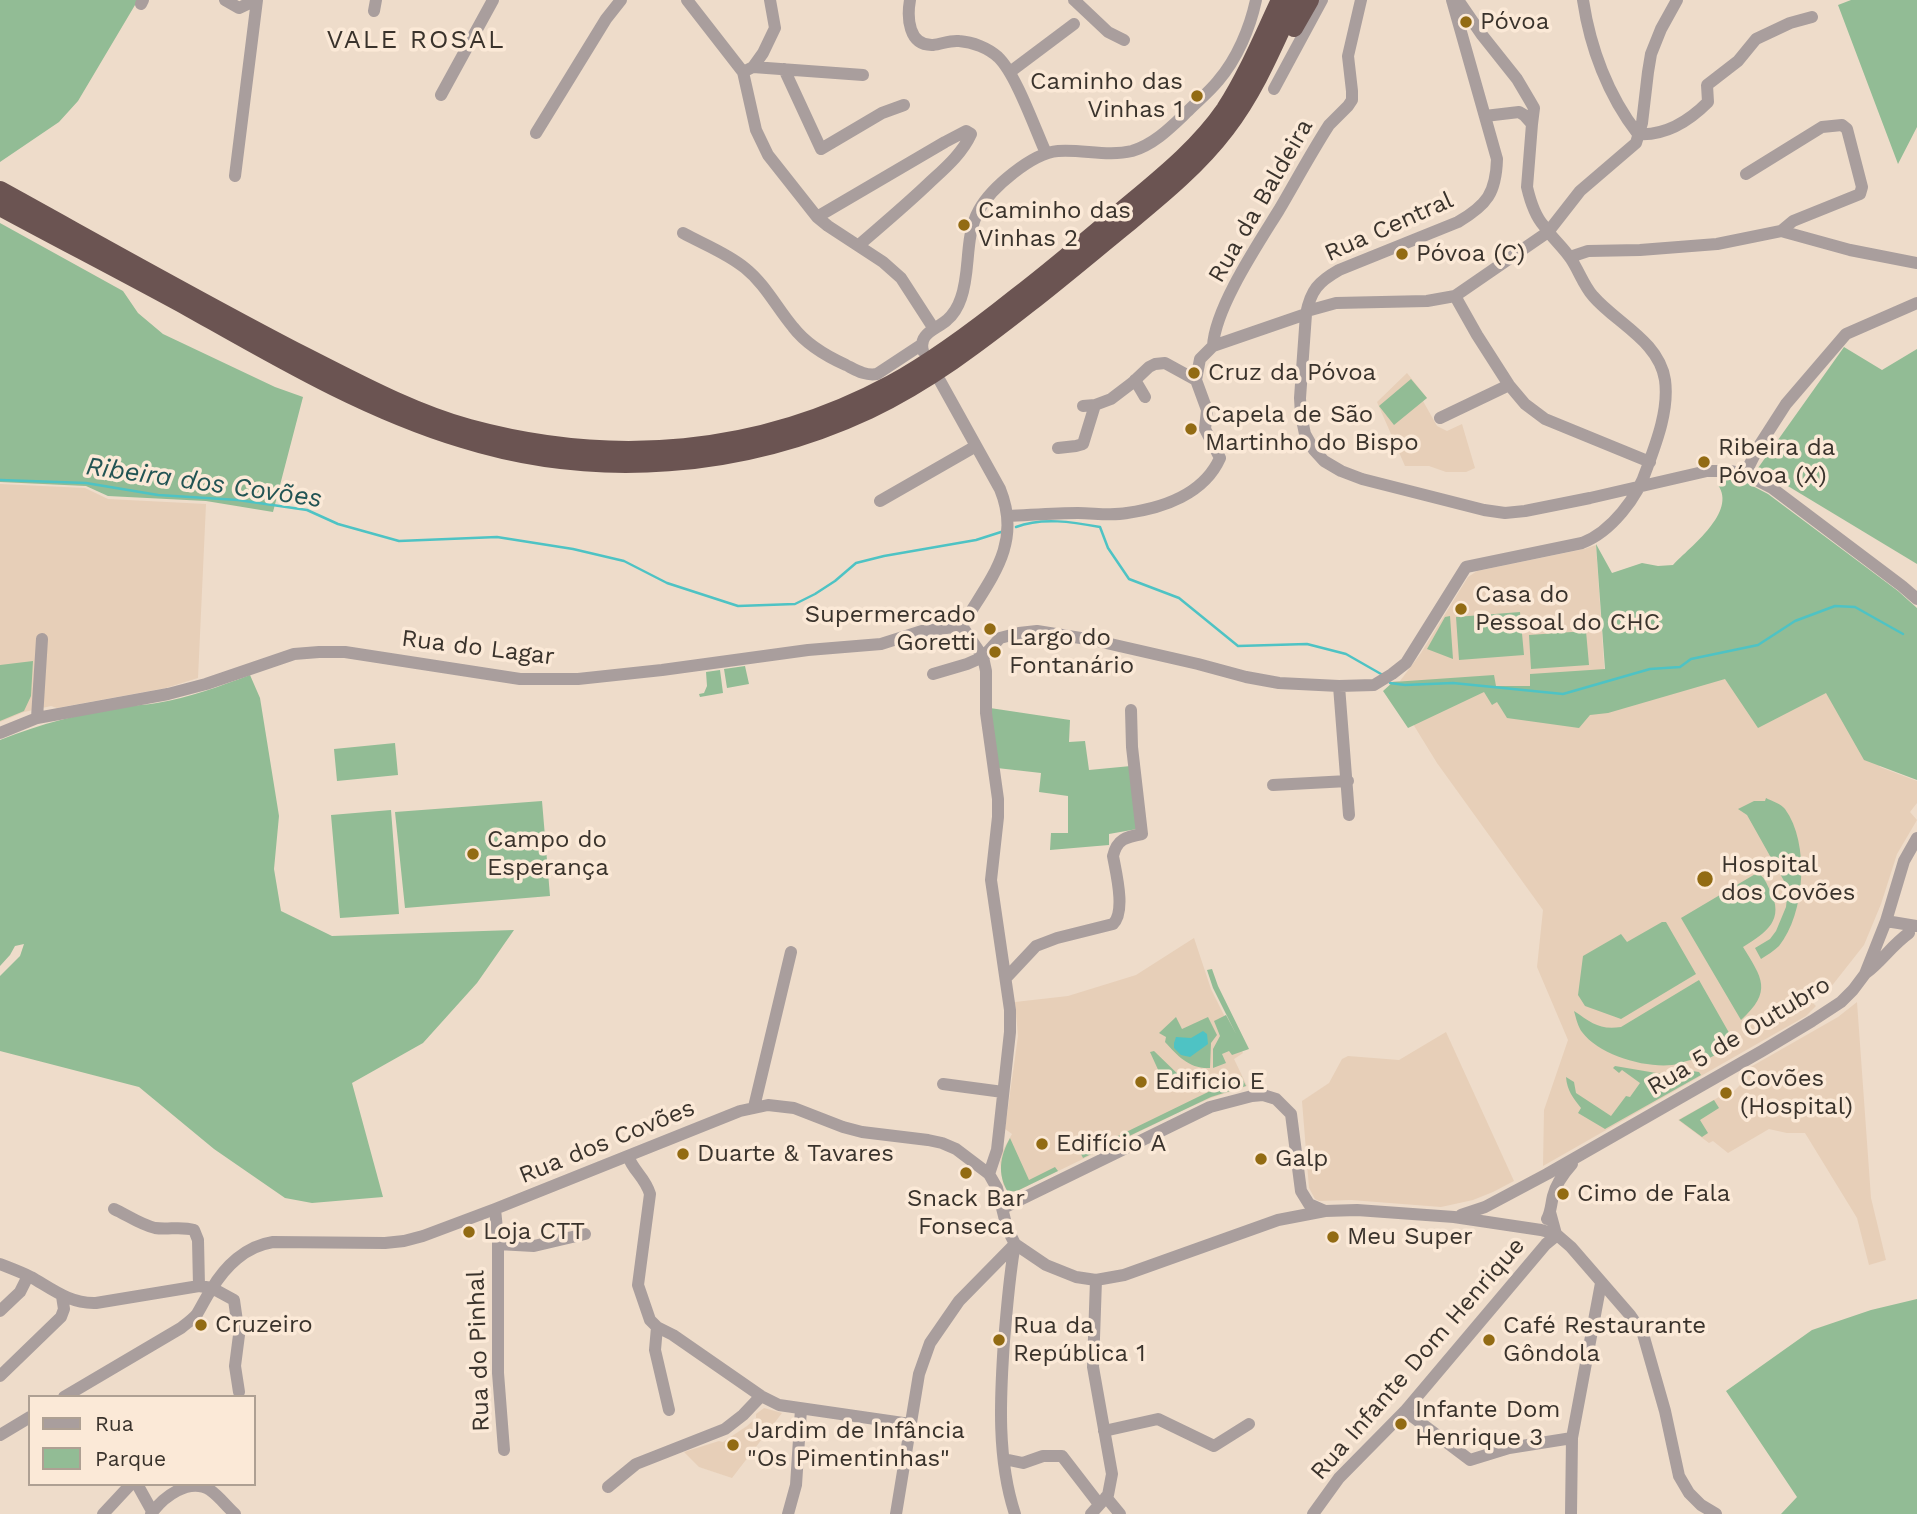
<!DOCTYPE html>
<meta charset="utf-8">
<style>
body{margin:0}
#map{position:relative;width:1917px;height:1514px;overflow:hidden;background:#eedcca;font-family:"Work Sans",sans-serif}
canvas{display:block}
.legend{position:absolute;left:28px;top:1395px;width:228px;height:91px;box-sizing:border-box;background:#fbe9d7;border:2px solid #aea093;margin:0;padding:9px 12px;list-style:none;font-size:21px;color:#3a332c}
.legend li{display:flex;align-items:center;gap:14px;height:35px}
.legend b{width:35px;border:2px solid #aea093}
</style>
<div id="map">
<canvas width="1917" height="1514"></canvas>
<ul class="legend">
<li><b style="height:9px;background:#a99e9d"></b>Rua</li>
<li><b style="height:19px;background:#92bc95"></b>Parque</li>
</ul>
</div>
<script>
const ctx = document.querySelector('canvas').getContext('2d');
ctx.lineJoin = 'round';
function fill(path, color) { ctx.fillStyle = color; ctx.fill(path, 'evenodd'); }
function trace(path, color, width, dash) { ctx.strokeStyle = color; ctx.lineWidth = width; ctx.lineCap = dash ? 'butt' : 'round'; ctx.setLineDash(dash || []); ctx.stroke(path); }
function write(font, color, halo, rows, align = 'center') {
  ctx.font = font + ' "Work Sans",sans-serif'; ctx.lineWidth = 7; ctx.setLineDash([]); ctx.textBaseline = 'middle'; ctx.strokeStyle = halo; ctx.fillStyle = color; for (const [text, x, y, turn = 0] of rows) {
    ctx.save(); ctx.translate(x, y); ctx.rotate((+turn || 0) * Math.PI / 180); ctx.textAlign = isNaN(turn) ? turn : align; if (halo) ctx.strokeText(text, 0, 0); ctx.fillText(text, 0, 0); ctx.restore();
  }
}
fill(new Path2D(`
 M1407,373L1427,398L1423,401L1437,426L1447,431L1462,424L1475,468L1466,472H1446L1429,466H1405L1377,402Z
 M0,484L85,488L108,499L206,504L198,678L166,688L57,708L51,706L24,712L0,722Z
 M1596,545L1605,679L1836,610L1880,767L1917,781V803L1910,812L1917,820L1897,854L1881,904L1864,945L1823,997L1819,994L1812,1002L1816,1006L1806,1016L1543,1166L1544,1110L1568,1040L1537,967L1543,910L1437,763L1389,685L1393,681H1400L1421,653L1468,577L1477,571L1584,549Z
 M1194,938L1211,989L1243,1053L1234,1059L1247,1086L1211,1098L1188,1108L1017,1191L1008,1192L1003,1184L1000,1162L1003,1150L1012,1134L1005,1129L1018,1036L1015,1002L1068,996L1136,975Z
 M1857,1002L1871,1198L1886,1260L1869,1265L1857,1218L1805,1133H1787L1769,1129L1728,1153L1713,1141L1709,1143L1678,1120L1719,1097L1721,1098L1734,1091L1742,1083L1747,1069L1838,1017Z
 M1446,1032L1514,1181L1493,1192L1473,1200L1441,1207L1351,1200L1319,1201L1315,1199L1309,1188L1302,1101L1329,1083L1342,1059L1348,1056L1399,1060Z
 M764,1408L782,1413L732,1478L699,1467L684,1452L719,1441L723,1442L747,1426L756,1418V1414Z`), '#e7cfb8');
fill(new Path2D(`
 M0,0H138L78,101L59,122L0,162Z
 M1851,0H1917V127L1898,164L1838,5Z
 M0,223L123,291L138,313L163,334L275,387L303,397L273,512L206,501L108,496L86,486L0,482Z
 M1844,347L1882,370L1917,349V564L1758,468Z
 M1411,379L1427,398L1394,425L1379,406Z
 M1720,479L1741,480L1768,494L1898,591L1917,608V780L1864,760L1826,693L1758,728L1725,679L1608,713L1590,715L1579,728L1507,718L1497,702L1492,705L1484,692L1408,728L1383,691L1393,682L1494,675L1496,686H1530V674L1605,669L1596,544L1612,573L1642,563L1658,566L1673,565C1691,546 1737,512 1718,485Z
 M1520,612L1524,655L1459,660L1456,617Z
 M1450,616L1453,659L1427,649L1445,617Z
 M1586,631L1589,665L1531,669L1529,635Z
 M33,661L31,696L24,711L0,721V665Z
 M745,666L749,684L727,688L724,669Z
 M720,670L723,693L700,697L699,694L704,693L707,686L706,672Z
 M250,675L260,698L279,816L274,869L281,911L332,936L514,930L477,983L423,1043L352,1083L383,1197L312,1203L285,1198L214,1149L139,1087L0,1051V976L20,956L24,944L15,946L10,955L0,966V740C40,724 82,713 125,707C135,705 146,705 157,703C189,698 220,686 250,675Z
 M990,708L1070,720L1069,742L1085,741L1089,770L1131,766L1137,829L1109,834V845L1050,850L1051,833H1068V796L1039,792L1041,773L997,768Z
 M395,743L398,775L337,781L334,749Z
 M1766,798C1772,801 1781,804 1785,809C1810,843 1805,914 1779,946C1774,951 1767,955 1761,959L1755,948L1770,939L1776,931L1786,907L1788,888L1747,815L1738,809L1754,801H1765Z
 M542,801L550,896L405,908L395,812Z
 M391,810L399,914L340,918L331,815Z
 M1757,873C1765,877 1766,883 1770,890C1785,920 1767,932 1743,947C1762,978 1773,991 1741,1020L1681,918Z
 M1662,922H1666L1696,974L1621,1019L1585,1006L1578,995L1583,956L1621,934L1627,942Z
 M1212,969L1218,986L1249,1049L1232,1055L1229,1051L1222,1054L1226,1063L1213,1068V1049L1220,1036L1214,1021L1226,1015L1236,1034L1213,988L1207,970Z
 M1699,980L1736,1045L1703,1061C1691,1057 1684,1063 1672,1065C1644,1068 1599,1055 1582,1032C1578,1027 1576,1018 1574,1011C1592,1023 1599,1030 1621,1027Z
 M1176,1017L1182,1029L1208,1017L1217,1035L1211,1043L1210,1068C1189,1069 1178,1056 1165,1042L1166,1037L1159,1033Z
 M1154,1051L1184,1080L1171,1086L1164,1072L1160,1074L1150,1052Z
 M1615,1066L1662,1074L1663,1076L1685,1070L1699,1072L1701,1075L1605,1129L1578,1113L1581,1108C1573,1098 1567,1090 1566,1077L1574,1082L1576,1093L1611,1116L1626,1096L1630,1097L1640,1083L1622,1070L1619,1073L1613,1068Z
 M1241,1076L1246,1086L1211,1097L1083,1158L1081,1154Z
 M1714,1100L1719,1108L1700,1120L1708,1133L1702,1137L1679,1120Z
 M1010,1138L1029,1180L1055,1167L1058,1171L1017,1191L1008,1192C997,1174 1000,1156 1010,1138Z
 M1917,1299V1514H1781L1797,1497L1726,1391L1812,1330L1871,1310Z`), '#92bc95');
fill(new Path2D(`
 M1203,1031L1207,1034L1208,1044L1190,1057L1181,1055L1174,1048V1043L1176,1037L1191,1038Z`), '#4ec3c4');
trace(new Path2D(`
 M0,480L86,483L158,495L238,500L307,510L338,524L399,541L497,537L573,549L624,561L667,583L738,606L795,604L815,594L835,581L856,563L884,556L976,540L1001,532
 M1016,527C1042,517 1073,522 1100,527L1108,548L1129,579L1179,598L1238,646L1307,644L1346,654L1381,674
 M1390,683L1405,685L1453,683L1563,694L1650,669L1680,667L1691,659L1758,645L1795,621L1835,606L1855,607L1903,634`), '#4ec3c4', 2.5);
trace(new Path2D(`
 M225,0L239,8L256,0
 M687,0L743,72L756,130L768,155L817,217L828,226L883,262L901,278L934,329
 M910,0C907,17 908,46 933,45C942,44 950,40 959,41C973,42 988,48 998,57C1016,74 1035,129 1046,153
 M1074,0L1108,32L1124,40
 M1452,0L1497,159C1496,193 1487,205 1458,222L1339,270C1318,282 1311,290 1306,314L1300,398L1301,415L1305,434L1314,450L1324,461L1341,471L1362,479L1484,510L1505,513L1525,511L1590,498L1707,471H1730L1745,474L1772,488L1902,586L1917,599
 M1458,0L1482,35L1517,79L1530,101L1534,108L1532,124
 M1583,0C1590,47 1608,96 1638,134
 M141,4L143,0
 M374,11L376,0
 M753,67L763,53L775,28L770,0
 M784,69L821,149L882,113L904,105
 M743,72L753,67L863,75
 M1010,72L1074,24
 M1274,89L1322,0
 M441,95L493,0
 M536,133L606,19L621,0
 M1638,134C1666,136 1689,121 1708,102L1707,85L1738,61L1756,39L1790,23L1812,17
 M235,176L257,0
 M817,217L945,142L966,131L971,134C962,154 944,169 929,183C906,205 882,225 859,245
 M1781,231L1850,250L1917,263
 M683,233C703,244 727,253 745,268C765,284 777,308 793,327C806,344 826,356 846,365C856,370 865,376 877,374L921,345
 M1570,257L1588,251L1640,250L1717,244L1781,231L1793,221L1860,194L1862,187L1847,129L1842,125L1822,127L1746,174
 M1455,296L1477,335L1509,385L1525,404L1545,419L1650,462
 M1307,311L1336,303L1427,301L1455,296L1548,232L1580,191L1636,143L1642,123L1648,72L1651,54L1661,29L1677,0
 M1213,346C1215,308 1258,244 1279,210C1296,181 1311,153 1329,125L1348,106L1352,100V91L1348,56L1361,0
 M923,351C918,333 936,330 947,320C954,314 958,307 961,298C971,270 964,237 979,210C991,188 1032,153 1058,151C1082,149 1108,157 1132,151C1155,144 1171,127 1188,111C1198,101 1209,92 1218,81C1237,59 1250,28 1256,0
 M1135,380L1145,397
 M940,381L1000,489C1023,545 989,580 962,626
 M1083,406L1095,405L1111,399L1132,383L1149,367L1155,364L1165,363L1196,380
 M1440,418L1509,385
 M1058,448L1076,446L1083,444L1095,405
 M1745,474L1759,446L1786,404L1846,334L1917,303
 M880,501L976,446
 M1008,516C1031,515 1055,513 1078,513C1094,513 1111,516 1127,513C1163,508 1204,494 1220,458L1205,429L1207,410L1196,380L1200,359L1213,346L1306,314
 M962,626L983,657L986,671V713L998,799V817L991,880L1010,1010V1032L997,1150L989,1174
 M933,674L967,664L983,657L1000,638L1019,633L1037,631L1093,640L1198,664L1246,677L1279,683L1339,686L1374,685L1392,674L1406,663L1466,567L1582,543C1611,532 1638,497 1647,468C1657,441 1669,409 1665,380C1659,341 1616,323 1593,296C1584,286 1579,271 1571,259C1563,247 1552,238 1544,226C1535,216 1530,200 1527,187L1532,124L1524,115L1519,112L1485,116
 M1339,686L1349,815
 M37,718L42,639
 M0,733L37,718L168,694L206,684L294,654L319,652H345L520,679H578L662,670L808,650L881,644L922,631L962,626
 M1273,785L1348,781
 M1886,921L1917,926
 M1866,973C1882,961 1892,945 1909,933
 M1006,978L1036,946L1057,938L1113,924C1126,912 1116,873 1113,856C1117,839 1126,837 1142,834L1132,747L1131,710
 M943,1084L1003,1092
 M754,1107L791,952
 M628,1156C633,1171 645,1177 650,1194L638,1285L650,1320L657,1327L673,1335L761,1396L779,1405L910,1424
 M1003,1208L1210,1107L1252,1096L1263,1095L1276,1099L1291,1114L1301,1191L1309,1204L1325,1211
 M114,1209C127,1215 141,1225 155,1228C168,1230 181,1226 194,1230L198,1240L199,1286
 M495,1209L498,1239V1373L504,1450
 M1550,1212L1556,1234L1571,1247L1630,1315L1643,1334L1665,1411L1679,1476L1689,1493L1701,1505L1716,1514
 M1461,1215L1485,1207L1547,1174L1762,1051L1812,1021L1841,1002L1853,990L1865,974L1886,921L1904,861L1917,838
 M1547,1219C1551,1212 1551,1204 1553,1196C1556,1183 1564,1173 1572,1164
 M498,1244L534,1246L585,1234
 M1015,1244C1009,1277 1007,1309 1004,1341C1000,1399 997,1459 1015,1514
 M0,1264C10,1268 21,1272 31,1277C52,1289 70,1304 96,1303L199,1286L212,1288L234,1300L239,1335L235,1366L239,1392
 M0,1311L20,1292L28,1276
 M657,1327L655,1350L669,1410
 M0,1376L61,1317L64,1309L62,1296
 M64,1397L181,1328C186,1324 193,1319 197,1314C202,1306 206,1297 211,1290C225,1266 246,1246 273,1242L385,1243L404,1241L423,1236L495,1209L740,1111L768,1105L794,1108L843,1127L862,1132L928,1140L942,1143L956,1149L989,1174L997,1188L1007,1228L1015,1244L1046,1265L1076,1277L1096,1280L1124,1275L1278,1220L1325,1211L1357,1210L1454,1217L1541,1230L1556,1234
 M1405,1411L1470,1460L1509,1448L1572,1438
 M1104,1431L1158,1419L1214,1446L1249,1424
 M0,1435L30,1417
 M1004,1459L1023,1463L1043,1456H1062L1099,1504
 M137,1484L152,1511
 M608,1487L636,1464L725,1429L743,1415L761,1396
 M1106,1497L1120,1514
 M103,1514L131,1484
 M151,1514C163,1497 189,1477 210,1490C219,1496 227,1507 235,1514
 M788,1514L796,1485L801,1409
 M896,1514L919,1374L930,1343L959,1301L1015,1244
 M1091,1514L1108,1495L1112,1474L1093,1367L1096,1280
 M1313,1514L1339,1478L1405,1411L1546,1244L1557,1235
 M1571,1514L1572,1438L1601,1283`), '#a99e9d', 12);
trace(new Path2D(`
 M1294,28L1310,0
 M0,190C98,244 195,299 295,351C351,379 408,411 469,428C612,467 759,455 891,384C935,360 976,329 1016,297C1050,271 1083,243 1116,215C1155,182 1196,151 1225,109C1247,75 1263,36 1280,0
 M0,207C63,241 127,274 191,309C278,358 366,410 462,439C596,481 743,469 869,410C928,382 979,343 1030,303C1062,278 1094,251 1126,225C1161,196 1198,166 1226,129C1256,90 1274,45 1295,0`), '#6b5452', 18);
for (const [x, y, r, color] of [
 [1466,22,7,"#926b13"],
 [1197,96,7,"#926b13"],
 [964,225,7,"#926b13"],
 [1402,254,7,"#926b13"],
 [1194,373,7,"#926b13"],
 [1191,429,7,"#926b13"],
 [1704,462,7,"#926b13"],
 [1461,609,7,"#926b13"],
 [990,629,7,"#926b13"],
 [995,652,7,"#926b13"],
 [473,854,7,"#926b13"],
 [1705,879,9,"#926b13"],
 [1141,1082,7,"#926b13"],
 [1726,1093,7,"#926b13"],
 [1042,1144,7,"#926b13"],
 [683,1154,7,"#926b13"],
 [1261,1159,7,"#926b13"],
 [966,1173,7,"#926b13"],
 [1563,1194,7,"#926b13"],
 [469,1232,7,"#926b13"],
 [1333,1237,7,"#926b13"],
 [201,1325,7,"#926b13"],
 [999,1340,7,"#926b13"],
 [1489,1340,7,"#926b13"],
 [1401,1424,7,"#926b13"],
 [733,1445,7,"#926b13"]
]) { const dot = new Path2D(); dot.arc(x, y, r, 0, 2 * Math.PI); ctx.fillStyle = color; ctx.fill(dot); trace(dot, '#fbe9d7', 2.5); }
write('24px', '#3a332c', '#fbe9d7', [
 ["Póvoa",1480,22],
 ["Caminho das",1183,82,"right"],
 ["Vinhas 1",1183,110,"right"],
 ["Caminho das",978,211],
 ["Vinhas 2",978,239],
 ["Póvoa (C)",1416,254],
 ["Cruz da Póvoa",1208,373],
 ["Capela de São",1205,415],
 ["Martinho do Bispo",1205,443],
 ["Ribeira da",1718,448],
 ["Póvoa (X)",1718,476],
 ["Casa do",1475,595],
 ["Pessoal do CHC",1475,623],
 ["Supermercado",976,615,"right"],
 ["Goretti",976,643,"right"],
 ["Largo do",1009,638],
 ["Fontanário",1009,666],
 ["Campo do",487,840],
 ["Esperança",487,868],
 ["Hospital",1721,865],
 ["dos Covões",1721,893],
 ["Covões",1740,1079],
 ["(Hospital)",1740,1107],
 ["Edificio E",1155,1082],
 ["Edifício A",1056,1144],
 ["Duarte & Tavares",697,1154],
 ["Galp",1275,1159],
 ["Cimo de Fala",1577,1194],
 ["Snack Bar",966,1199,"center"],
 ["Fonseca",966,1227,"center"],
 ["Loja CTT",483,1232],
 ["Meu Super",1347,1237],
 ["Cruzeiro",215,1325],
 ["Rua da",1013,1326],
 ["República 1",1013,1354],
 ["Café Restaurante",1503,1326],
 ["Gôndola",1503,1354],
 ["Infante Dom",1415,1410],
 ["Henrique 3",1415,1438],
 ["Jardim de Infância",747,1431],
 ["\"Os Pimentinhas\"",747,1459]
], 'left');
write('24px', '#3a332c', '#fbe9d7', [
 ["Rua da Baldeira",1261,201,-60],
 ["Rua Central",1389,227,-24],
 ["Rua do Lagar",478,648,7],
 ["Rua 5 de Outubro",1739,1036,-31],
 ["Rua dos Covões",607,1142,-22],
 ["Rua do Pinhal",479,1351,-92],
 ["Rua Infante Dom Henrique",1418,1359,-49]
]);
ctx.letterSpacing = '2px';
write('26px', '#3a332c', '#fbe9d7', [
 ["VALE ROSAL",416,40]
]);
ctx.letterSpacing = '0px';
write('italic 26px', '#225454', '#fbe9d7', [
 ["Ribeira dos Covões",204,483,8]
]);
</script>
